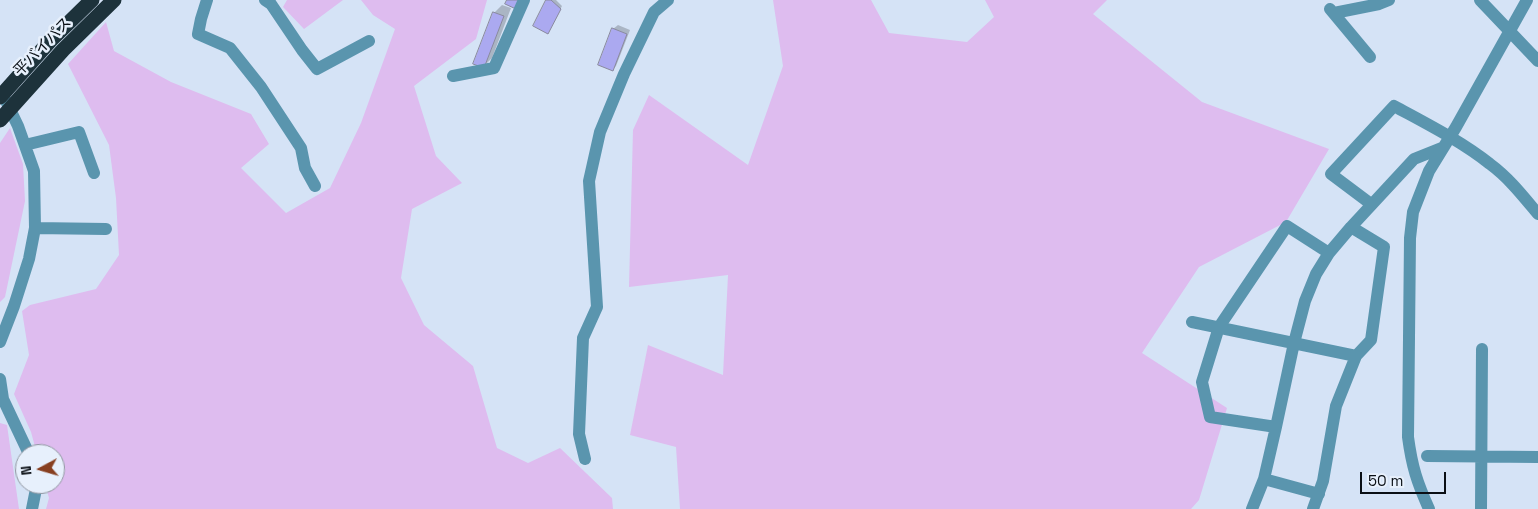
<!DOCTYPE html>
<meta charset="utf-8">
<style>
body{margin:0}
#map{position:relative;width:1538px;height:509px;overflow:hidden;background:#d5e3f6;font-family:"Space Grotesk",sans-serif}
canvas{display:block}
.north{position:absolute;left:15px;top:444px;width:50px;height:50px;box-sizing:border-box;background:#e7f0fc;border:1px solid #8f96a0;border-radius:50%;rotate:264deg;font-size:14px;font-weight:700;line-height:20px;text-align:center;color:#0a0f15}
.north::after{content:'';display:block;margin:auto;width:18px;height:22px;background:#873f20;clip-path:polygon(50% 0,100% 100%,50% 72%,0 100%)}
.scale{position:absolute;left:1360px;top:472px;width:86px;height:22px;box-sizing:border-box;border:2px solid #0a0f15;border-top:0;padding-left:6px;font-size:15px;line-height:18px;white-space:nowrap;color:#0a0f15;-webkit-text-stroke:4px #e7f0fc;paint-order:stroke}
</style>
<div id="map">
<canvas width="1538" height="509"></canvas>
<div class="north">N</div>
<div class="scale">50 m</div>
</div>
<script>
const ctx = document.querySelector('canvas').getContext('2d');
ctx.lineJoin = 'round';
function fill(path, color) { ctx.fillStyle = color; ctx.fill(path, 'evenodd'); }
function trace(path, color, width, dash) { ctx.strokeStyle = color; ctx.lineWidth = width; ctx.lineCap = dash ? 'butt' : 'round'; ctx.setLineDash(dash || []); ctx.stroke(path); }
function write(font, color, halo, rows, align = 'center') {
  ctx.font = font + ' "Space Grotesk","Noto Sans JP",sans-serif'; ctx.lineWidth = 5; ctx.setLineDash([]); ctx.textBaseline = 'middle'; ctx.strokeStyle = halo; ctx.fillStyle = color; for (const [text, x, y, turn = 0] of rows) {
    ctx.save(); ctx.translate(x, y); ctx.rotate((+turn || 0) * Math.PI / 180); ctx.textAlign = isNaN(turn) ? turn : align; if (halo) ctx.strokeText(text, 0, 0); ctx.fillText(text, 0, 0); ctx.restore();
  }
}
fill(new Path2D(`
 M287,0H343L304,29L283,7Z
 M361,0H487L476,39L414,86L436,156L462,183L412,209L401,278L424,325L473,366L497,448L528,463L560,448L612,498L613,509H46L49,498L45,484H55V454H37L31,432L14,394L29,355L22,311L30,305L96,289L119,255L116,198L109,145L68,64L106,22L114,51L171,82L251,114L269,144L241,168L286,213L330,188L361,123L395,29L373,15Z
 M773,0H871L889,33L967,42L994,17L985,0H1107L1093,14L1202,102L1329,149L1286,222L1199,267L1142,353L1227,408L1199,500L1191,509H680L676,447L630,435L648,345L723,375L728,275L629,287L633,130L649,95L748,165L783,66Z
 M10,128L23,164L25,201L5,297L0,302V143Z
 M0,423L7,425L19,509H0Z`), '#debcef');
fill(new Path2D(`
 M547,0H556L562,6L548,33Z
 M502,5L511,8L492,58L484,66L494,13Z
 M618,25L630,30L616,66L612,70L613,29Z`), '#0003');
const building = new Path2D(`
 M507,0H520L516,9L505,4Z
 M546,0H551L561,9L548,34L533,26Z
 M493,12L504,16L484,68L473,64Z
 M612,28L627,34L613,71L598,65Z`);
fill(building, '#aba9f0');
trace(building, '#89899d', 1);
trace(new Path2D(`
 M207,0L201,19L198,34L230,48L261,87L301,148L305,168L315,186
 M265,0L271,4L302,50L317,69L369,41
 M1480,0L1538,61
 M1330,9L1370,57
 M1334,13L1379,4L1389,0
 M453,76L494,68L524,0
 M25,145L79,132L94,173
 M1371,204L1331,174L1394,106C1427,124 1461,141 1490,164C1509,178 1523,196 1538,214
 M35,228L106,229
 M1192,322L1356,356L1371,340L1384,247L1351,227
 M0,342L14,306L29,259L35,228L34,171L18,126L6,101
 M0,379L3,399L29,454
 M1276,427L1210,417L1202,382L1219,327L1287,226L1329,253
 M1427,456L1538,457
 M585,459L579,434L583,338L597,307L589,181L600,132L624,74L654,12L668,0
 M1264,479L1319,494
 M32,509L37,484
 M1252,509L1264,479L1276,427L1294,343L1305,301L1316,274L1329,253L1351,227L1414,159L1444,147
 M1313,509L1323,481L1336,406L1356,356
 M1429,509C1417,482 1412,467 1408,437L1410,238L1413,212L1429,171L1456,127L1527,0
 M1481,509L1482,349`), '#5a95ae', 12);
trace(new Path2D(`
 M0,97L50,41L92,0
 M0,120L63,50L114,0`), '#1d323b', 15);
write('15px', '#0a0f15', '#e7f0fc', [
 ["平バイパス",43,47,-46]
]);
</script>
